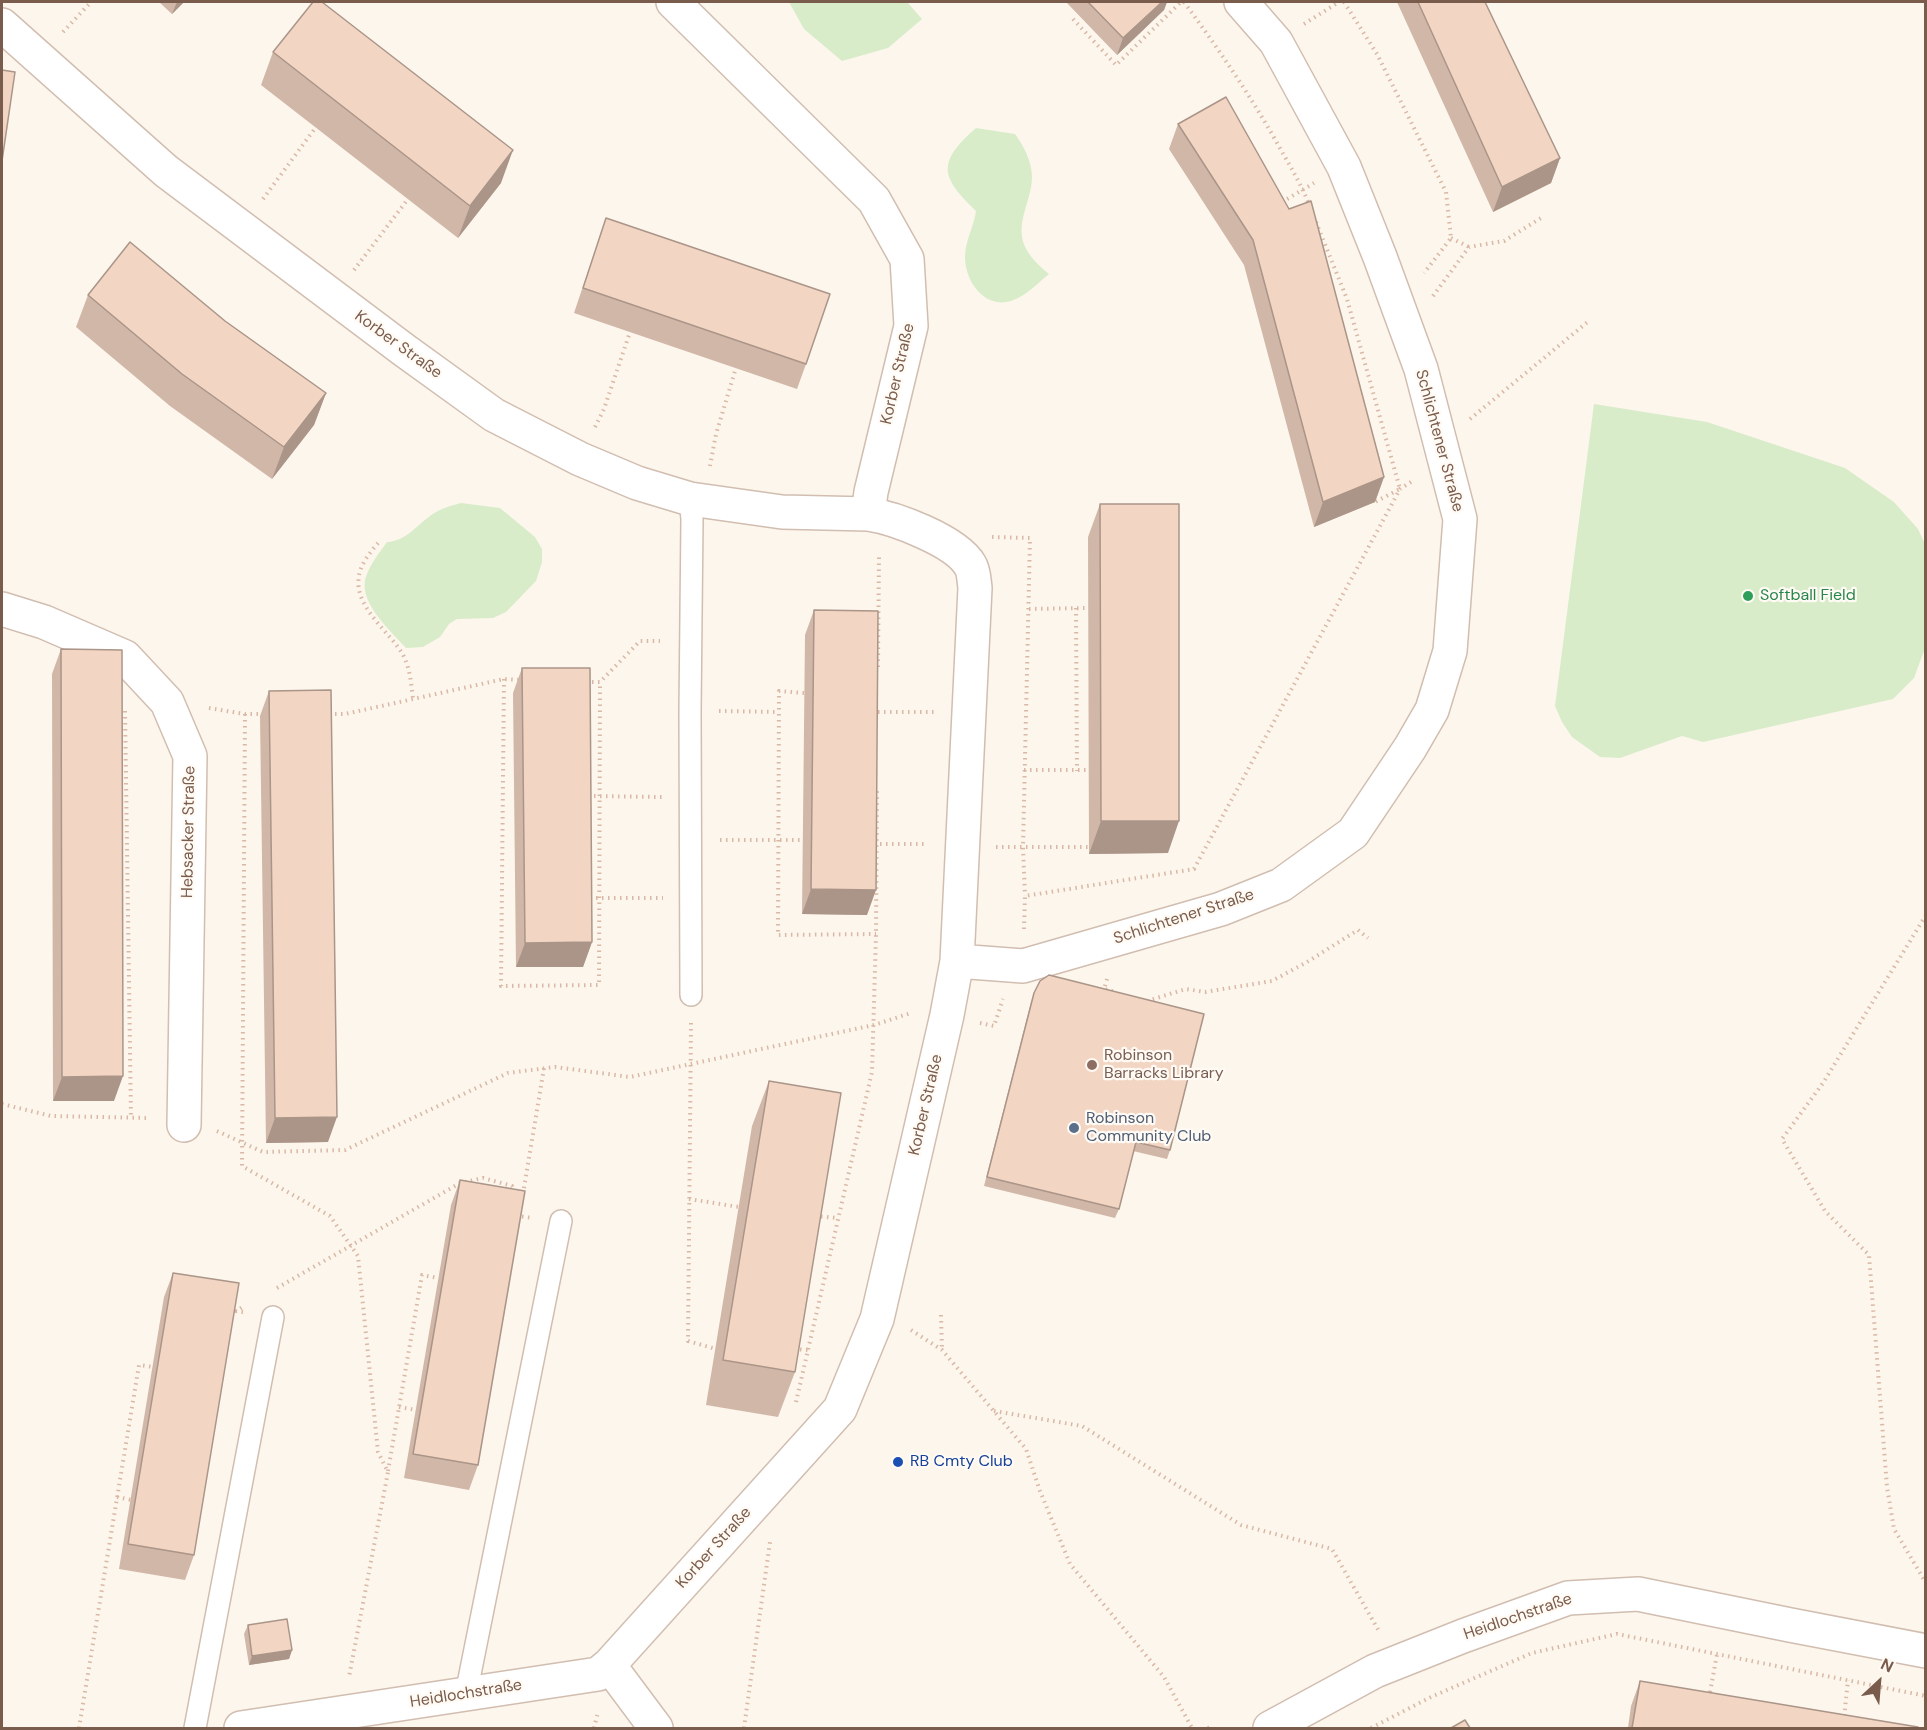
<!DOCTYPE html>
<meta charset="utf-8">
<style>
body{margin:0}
#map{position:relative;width:1927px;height:1730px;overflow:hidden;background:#fdf6ec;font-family:"DM Sans",sans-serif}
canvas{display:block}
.frame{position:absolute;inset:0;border:3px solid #7a5c4d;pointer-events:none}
.north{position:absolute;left:1849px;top:1652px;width:60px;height:60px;-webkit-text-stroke:4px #fffaf3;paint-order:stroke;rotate:26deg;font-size:16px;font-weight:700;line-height:24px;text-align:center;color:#7a5c4d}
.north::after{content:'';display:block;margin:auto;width:21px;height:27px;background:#7a5c4d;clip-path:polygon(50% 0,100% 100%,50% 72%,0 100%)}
</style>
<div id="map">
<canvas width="1927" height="1730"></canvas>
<div class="frame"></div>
<div class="north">N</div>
</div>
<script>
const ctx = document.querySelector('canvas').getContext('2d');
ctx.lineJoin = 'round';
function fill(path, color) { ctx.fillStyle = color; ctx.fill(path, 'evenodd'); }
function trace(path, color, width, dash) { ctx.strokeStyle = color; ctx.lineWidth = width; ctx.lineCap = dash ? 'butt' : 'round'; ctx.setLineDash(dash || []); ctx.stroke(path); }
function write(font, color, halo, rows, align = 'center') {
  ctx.font = font + ' "DM Sans",sans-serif'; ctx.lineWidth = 4.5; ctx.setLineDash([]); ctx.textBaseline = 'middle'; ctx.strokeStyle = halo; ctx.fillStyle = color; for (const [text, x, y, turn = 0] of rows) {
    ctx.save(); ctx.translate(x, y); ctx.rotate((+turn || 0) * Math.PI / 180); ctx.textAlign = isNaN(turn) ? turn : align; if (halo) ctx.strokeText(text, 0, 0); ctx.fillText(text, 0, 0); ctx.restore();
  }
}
fill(new Path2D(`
 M789,2H907L922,19L888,48L842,61L804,29Z
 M976,128L1015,134C1024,146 1032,162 1032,177C1032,188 1028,199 1025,210C1016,240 1025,254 1049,274C1038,283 1026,296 1011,301C984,309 965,281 965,257C965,241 974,226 976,211C941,177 936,163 976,128Z
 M1594,404L1707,422L1845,468L1894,502L1918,529L1925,544V648L1914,678L1893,699L1703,742L1682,736L1620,758L1600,757L1572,737L1562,722L1555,706Z
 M461,503L500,508L535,537L542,549V562L536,581L506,612L493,618L457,619L449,624L440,637L423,647L406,648C390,630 355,600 367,574C371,563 380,552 387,542C406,541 416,526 430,516C439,509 450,506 461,503Z`), '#d8ecc9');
const lane = new Path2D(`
 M690,499L692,519L690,711L691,995
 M466,1694L561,1221
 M195,1728L273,1317`);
const street = new Path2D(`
 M673,2L874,200L907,259L911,326L871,492L868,514
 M2,25L166,171L404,350L494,415L580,459L637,483L690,499L782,512L868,514C895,518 956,541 970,565C974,571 974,581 975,588L957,961L947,1015L877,1319L840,1409L609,1665L598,1674L241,1728
 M2,609L44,622L125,657L167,702L190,756L184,1125
 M957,961L1023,966L1221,909L1281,885L1353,833L1410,748L1432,710L1450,651L1460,519L1421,369L1380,257L1344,167L1276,42L1241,2
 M609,1665L656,1728
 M1270,1728L1375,1671L1463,1636L1568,1598L1638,1594L1790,1625L1926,1651`);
trace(lane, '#d1beb0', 24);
trace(street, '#d1beb0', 36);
trace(new Path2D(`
 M1184,2C1217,47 1248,92 1276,141C1288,163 1301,183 1310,207
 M1344,2L1377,54L1446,192L1451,238L1424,273
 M1073,19L1116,65L1181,2
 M1304,24L1339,2
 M63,32L91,2
 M263,199L316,127
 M1282,202L1314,183
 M1316,222L1347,299L1400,489L1375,502
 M1451,238L1469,247
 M354,270L408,199
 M1433,296L1469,247L1504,241L1541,218
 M1470,419L1590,320
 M595,427L604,409L630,332
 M710,466L716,434L736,368
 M992,537L1030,538L1023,847L1025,896
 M378,543C373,549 368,555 364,562C344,598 382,624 400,650C410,664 411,683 413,699
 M1076,608L1077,771
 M1029,609L1088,608
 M878,667L879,554
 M504,679L501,986L599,985L600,682
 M586,682H600L640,641H660
 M804,693L779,691L778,935L876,934
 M209,708L245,714H264
 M125,711L131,1118
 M719,711L779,712
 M872,712H934
 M245,714L242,1166L330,1216L358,1256L378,1452L388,1472L349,1677
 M329,714H345L504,679L522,680
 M1024,770H1089
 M588,796L662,797
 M720,840H803
 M874,844H926
 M996,847H1089
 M590,898H663
 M1926,915L1823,1083L1782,1139L1825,1211L1869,1255L1887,1487L1894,1529L1926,1583
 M1024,929L1025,896L1194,869L1400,489L1414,480
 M1107,979L1104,989L1116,992
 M1147,1001L1186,989L1205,992L1272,981L1307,962L1358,930L1368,938
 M691,1023L688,1341L716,1349
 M980,1023L994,1026L1003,999
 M2,1104L51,1116L149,1118
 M217,1131L263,1152L345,1150L508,1073L555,1067L630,1077L874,1025L911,1013
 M523,1194L544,1068
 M689,1199L739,1207
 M519,1213V1216L532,1218
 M815,1216L838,1218
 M277,1288L460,1183L483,1178L512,1186L515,1192
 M243,1312L236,1311L244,1306
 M941,1315L942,1349
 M911,1330L942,1350L1026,1449L1040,1491L1070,1564L1164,1677L1192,1728
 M794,1349L808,1350
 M796,1402L872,1072L876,934L877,788
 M399,1407L416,1410
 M994,1411L1082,1426L1241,1525L1332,1549L1380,1633
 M388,1471L422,1275L438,1278
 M117,1497L131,1500
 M1709,1698L1717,1654
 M79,1728L139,1365L153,1367
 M594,1728L598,1712
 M744,1728L770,1542
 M1208,1728L1210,1727L1211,1728
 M1371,1728L1431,1697L1532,1653L1617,1634L1926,1696
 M1843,1728L1848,1680`), '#d9b8a5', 4, [1.5, 4.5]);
trace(lane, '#fff', 21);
trace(street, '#fff', 33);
fill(new Path2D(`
 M159,2H184L172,14Z
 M1066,2H1167L1164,10L1117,55Z
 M1397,2H1485L1560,158L1551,183L1493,212Z
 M273,52L501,183L458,238L261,85Z
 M1226,97L1384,477L1375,502L1314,527L1244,265L1169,149L1178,124Z
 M606,218L806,364L797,389L574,313Z
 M88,295L225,321L326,393L314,425L272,479L170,406L76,327Z
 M1100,504L1168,853L1089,854L1088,537Z
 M814,610L867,915L802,914L805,635Z
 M61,649L114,1101H53L52,674Z
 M522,668L592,942L583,967H516L513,693Z
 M269,691L328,1142L266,1143L260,716Z
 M1034,993L1170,1150L1167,1159L1133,1151L1119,1209L1115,1218L984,1186L1031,1002Z
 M769,1081L795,1372L778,1417L706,1405L752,1126Z
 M460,1180L478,1465L469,1490L404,1478L451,1205Z
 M173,1273L194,1555L185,1580L119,1569L164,1297Z
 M248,1625L292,1650L289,1659L249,1665L244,1634Z
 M1640,1681L1918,1728H1628L1631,1706Z`), '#d1b7a8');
fill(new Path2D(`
 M177,2H184L172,14Z
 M1162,2H1167L1164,10L1117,55L1123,38Z
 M513,150L501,183L458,238L470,206Z
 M1560,158L1551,183L1493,212L1502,187Z
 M326,393L314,425L272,479L284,447Z
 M1384,477L1375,502L1314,527L1323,502Z
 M1101,821H1179L1168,853L1089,854Z
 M811,889L876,890L867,915L802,914Z
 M592,942L583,967H516L525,943Z
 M123,1076L114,1101H53L62,1077Z
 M337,1117L328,1142L266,1143L275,1118Z
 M292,1650L289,1659L249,1665L252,1656Z`), '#aa9588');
const building = new Path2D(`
 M313,2H322L513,150L470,206L273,52Z
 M1088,2H1162L1123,38Z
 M1418,2H1485L1560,158L1502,187Z
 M2,70L15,72L2,161Z
 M1226,97L1289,209L1311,201L1384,477L1323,502L1253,240L1178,124Z
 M606,218L830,294L806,364L583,288Z
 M130,242L225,321L326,393L284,447L182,374L88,295Z
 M1100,504H1179V821H1101Z
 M814,610L878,611L876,890L811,889Z
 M61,649L122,650L123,1076L62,1077Z
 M522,668H590L592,942L525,943Z
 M331,690L337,1117L275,1118L269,691Z
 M1049,975L1204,1014L1170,1150L1136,1142L1119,1209L987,1177L1034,993L1040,981Z
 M769,1081L841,1093L795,1372L723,1360Z
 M460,1180L525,1191L478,1465L413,1454Z
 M173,1273L239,1283L194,1555L128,1544Z
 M287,1619L292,1650L252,1656L248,1625Z
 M1640,1681L1918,1727V1728H1632Z
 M1465,1720L1470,1728H1451Z`);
fill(building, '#f3d5c3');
trace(building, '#aa9588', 1.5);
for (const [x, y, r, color] of [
 [1748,596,6,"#2e9e5b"],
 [1092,1065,6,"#8d6e63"],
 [1074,1128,6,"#5c6f8a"],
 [898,1462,6,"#1a4fb4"]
]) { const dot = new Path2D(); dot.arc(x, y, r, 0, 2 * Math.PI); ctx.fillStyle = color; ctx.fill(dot); trace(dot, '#fffaf3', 2); }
write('16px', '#7a5c4d', '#fffaf3', [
 ["Korber Straße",398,345,36],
 ["Korber Straße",898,374,-77],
 ["Schlichtener Straße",1439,441,75],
 ["Hebsacker Straße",189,832,-89],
 ["Schlichtener Straße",1184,917,-18],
 ["Korber Straße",926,1105,-77],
 ["Korber Straße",714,1548,-48],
 ["Heidlochstraße",1518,1617,-19],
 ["Heidlochstraße",466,1694,-9]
]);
write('16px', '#27864d', '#fffaf3', [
 ["Softball Field",1760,596]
], 'left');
write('16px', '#785e54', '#fffaf3', [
 ["Robinson",1104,1056],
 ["Barracks Library",1104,1074]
], 'left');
write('16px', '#4e5e75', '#fffaf3', [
 ["Robinson",1086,1119],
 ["Community Club",1086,1137]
], 'left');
write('16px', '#164399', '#fffaf3', [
 ["RB Cmty Club",910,1462]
], 'left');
</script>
